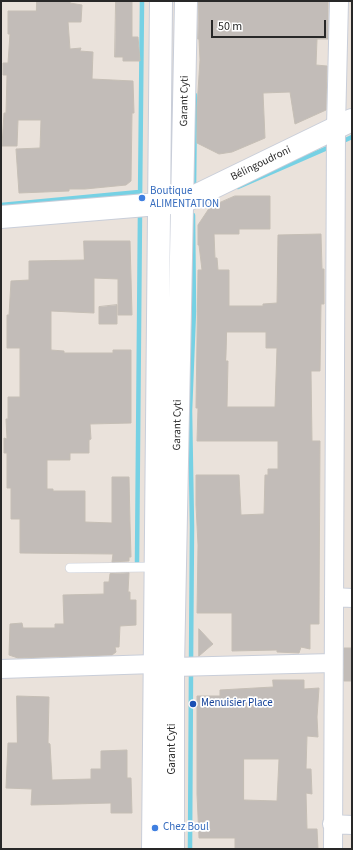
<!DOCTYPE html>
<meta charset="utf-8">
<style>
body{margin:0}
#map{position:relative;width:353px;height:850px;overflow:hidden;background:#eae2db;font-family:"Source Sans 3",sans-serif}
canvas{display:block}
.frame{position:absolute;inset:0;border:2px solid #282828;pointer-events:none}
.scale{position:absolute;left:211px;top:20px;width:115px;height:18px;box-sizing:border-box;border:2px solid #282828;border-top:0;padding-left:5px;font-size:12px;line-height:14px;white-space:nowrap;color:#282828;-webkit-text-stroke:3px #fff;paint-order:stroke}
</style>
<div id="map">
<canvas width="353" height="850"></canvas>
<div class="frame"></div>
<div class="scale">50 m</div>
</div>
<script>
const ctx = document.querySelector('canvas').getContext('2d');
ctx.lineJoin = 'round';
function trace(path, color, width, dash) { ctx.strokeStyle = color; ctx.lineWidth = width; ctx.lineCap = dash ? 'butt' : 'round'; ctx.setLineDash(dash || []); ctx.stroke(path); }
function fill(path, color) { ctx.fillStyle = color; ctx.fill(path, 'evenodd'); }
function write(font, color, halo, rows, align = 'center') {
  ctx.font = font + ' "Source Sans 3",sans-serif'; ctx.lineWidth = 3.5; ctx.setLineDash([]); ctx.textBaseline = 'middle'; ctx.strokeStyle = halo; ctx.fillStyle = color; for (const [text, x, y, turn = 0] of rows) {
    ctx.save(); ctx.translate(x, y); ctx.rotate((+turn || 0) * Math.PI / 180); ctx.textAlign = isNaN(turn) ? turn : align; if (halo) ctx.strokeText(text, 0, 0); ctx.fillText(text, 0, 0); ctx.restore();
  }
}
trace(new Path2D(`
 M341,142L352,137
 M238,187L332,146
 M194,189L195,95
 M140,201L142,1
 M1,205L139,192
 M137,562L140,212
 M191,663L192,527L190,411L194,311L193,215
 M190,849L191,671`), '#76d1e4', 4.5);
const building = new Path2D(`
 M37,1H70V3L82,5L81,22H68L70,49L81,48L80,51L93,52L92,79L133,81L134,113H132L131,181L126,185L85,189H69V191L19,193L16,149L40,148L41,120H18L17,146H2L4,113H6L7,75H3V63H8L10,34H8V11H36Z
 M116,1H132V37H138L140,61H123V57H115Z
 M199,1H328V39H317L316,65L327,66L326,110L295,124L290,92L263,93L265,138L232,152L219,154L197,143V107L200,60L199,39H198Z
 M235,196H270V229H239V234H214L215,258H217L218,270H229V306H263V304L277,303L278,235L321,234L322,269H324V304H321L320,371H311L312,441H320L319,615V624H310V649L301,647L299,653L277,652V650L232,651V613H197L198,545L196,505V475H239L241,515L264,514L265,475H268V469H278V441H197L198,408H196L198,270H202L199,245H198V225L210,207ZM227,332H266V348H277L275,407H227L228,361H226Z
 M84,241H130L132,315H118V279L94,278V313L51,311V350L64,351V353H113V350H131V423L90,424L91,439L89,440V453H70V460H47V489H53V491H85V522L112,523V477H129L130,523L131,557H129V561L112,562L113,554L20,553V519H11V488H7V453H4V438L7,439L6,419H8V397H20V348H7V315H9L11,281L29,280V261L84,260Z
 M117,305V324H99V307Z
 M129,573L128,592H130V600H136V625L120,626L119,647H115L116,652L112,655L18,658L9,655L10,624L22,623L23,628H55V624H64L63,595L104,594V582H109L110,574Z
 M199,629L213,644L199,656Z
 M344,648H352V681H344Z
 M273,680H304V689L319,688L317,717L318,737L307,736L306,769H311L312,794L306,793L307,829H317L318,849H235V838H199L197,794V696H220V690L273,687ZM244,759H279L277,801L244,800Z
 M17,696L49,697L48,743L50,744L52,780L91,779V769H101V751L127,750V778H131L132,813H111V803L31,805L32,789L6,788L8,743H17Z`);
fill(building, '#c2bcb8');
trace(building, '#c5beb5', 1);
const service = new Path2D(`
 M70,568L155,567`);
const minor = new Path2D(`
 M334,597L352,598
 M173,667L333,663
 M1,669L154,664
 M332,824L352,825
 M333,849L336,127L339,1`);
const tertiary = new Path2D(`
 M1,217L183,202L352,120`);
const secondary = new Path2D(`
 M153,849C154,566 160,284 161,1
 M173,849V667L186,1`);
trace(service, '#c9ced9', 10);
trace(minor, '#c9ced9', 20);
trace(tertiary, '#c9ced9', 24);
trace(secondary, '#c9ced9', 24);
trace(service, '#fff', 9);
trace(minor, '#fff', 18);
trace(tertiary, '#fff', 22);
trace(secondary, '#fff', 22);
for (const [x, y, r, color] of [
 [142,198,4,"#3f7fe0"],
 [193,704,4,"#1a4fb4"],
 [155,828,4,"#3f7fe0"]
]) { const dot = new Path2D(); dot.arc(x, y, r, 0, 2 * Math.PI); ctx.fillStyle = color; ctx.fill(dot); trace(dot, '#fff', 1.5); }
write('11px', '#282828', '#fff', [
 ["Garant Cyti",185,101,-89],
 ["Bélingoudroni",261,164,-26],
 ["Garant Cyti",178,425,-89],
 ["Garant Cyti",173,749,-90]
]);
write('11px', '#366cbe', '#fff', [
 ["Boutique",150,192],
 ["ALIMENTATION",150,205],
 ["Chez Boul",163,828]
], 'left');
write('11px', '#164399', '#fff', [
 ["Menuisier Place",201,704]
], 'left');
</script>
